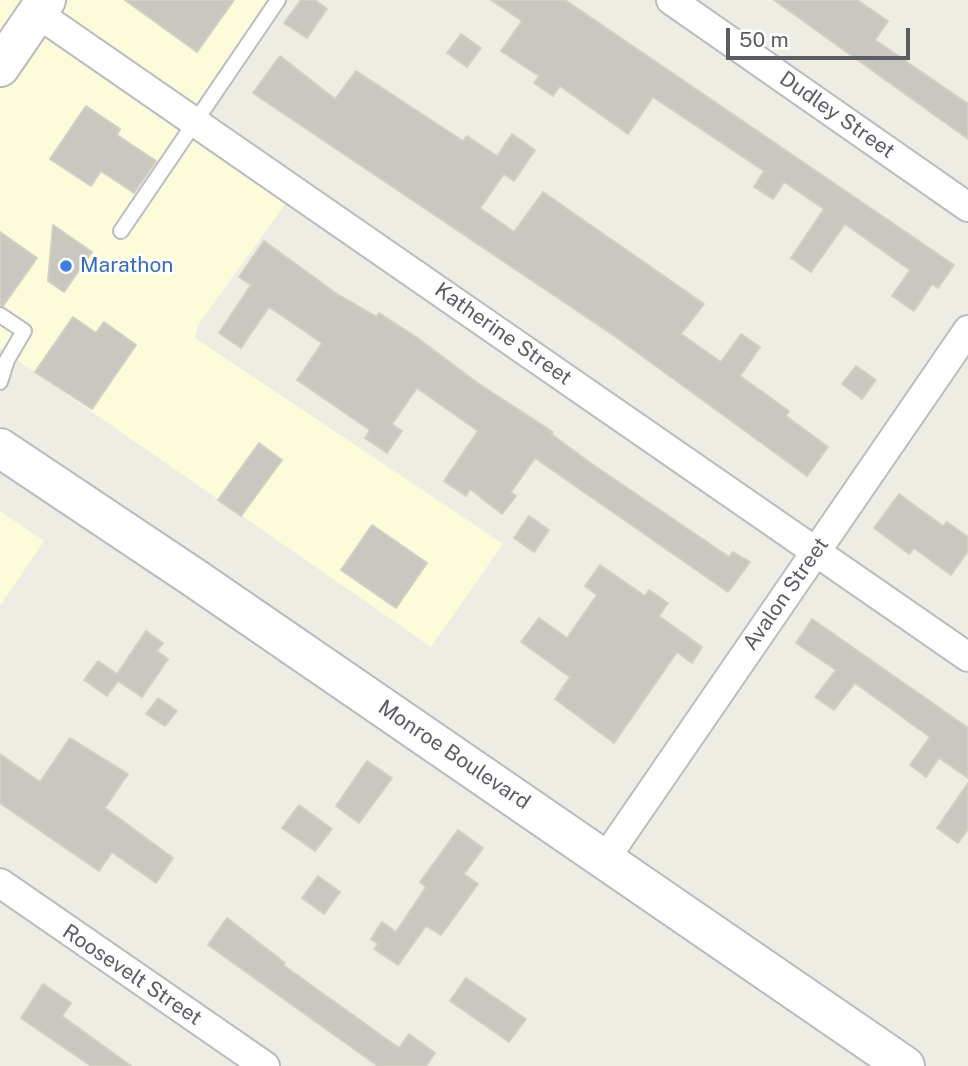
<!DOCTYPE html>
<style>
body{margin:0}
#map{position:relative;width:968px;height:1066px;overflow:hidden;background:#edede3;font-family:"Public Sans",sans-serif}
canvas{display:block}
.scale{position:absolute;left:726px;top:28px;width:184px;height:32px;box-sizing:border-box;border:4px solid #5b5d63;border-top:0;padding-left:9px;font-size:21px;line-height:24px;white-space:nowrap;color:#5b5d63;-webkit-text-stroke:5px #fff;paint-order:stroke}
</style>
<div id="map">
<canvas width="968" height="1066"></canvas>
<div class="scale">50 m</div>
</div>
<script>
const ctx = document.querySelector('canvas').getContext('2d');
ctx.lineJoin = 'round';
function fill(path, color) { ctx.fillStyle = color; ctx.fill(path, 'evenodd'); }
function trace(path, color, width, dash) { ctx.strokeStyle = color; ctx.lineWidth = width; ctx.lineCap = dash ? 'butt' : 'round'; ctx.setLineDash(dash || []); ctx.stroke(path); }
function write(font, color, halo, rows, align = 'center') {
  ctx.font = font + ' "Public Sans",sans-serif'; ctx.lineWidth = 5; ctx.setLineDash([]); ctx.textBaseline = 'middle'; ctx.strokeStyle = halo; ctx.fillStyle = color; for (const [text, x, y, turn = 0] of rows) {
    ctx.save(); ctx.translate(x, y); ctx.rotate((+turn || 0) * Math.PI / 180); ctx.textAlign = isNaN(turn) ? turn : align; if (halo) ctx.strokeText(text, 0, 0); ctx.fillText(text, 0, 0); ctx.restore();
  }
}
fill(new Path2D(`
 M0,0H278L195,121L296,189L198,325L195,338L503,544L431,647L0,348Z
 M0,511L44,541L0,606Z`), '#fcfbda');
const building = new Path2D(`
 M125,0H234L197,52Z
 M301,0H315L327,9L307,38L284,23Z
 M491,0H565L954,265L938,288L932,284L914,311L892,296L910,270L845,224L811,272L791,258L824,209L784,182L773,199L754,187L764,171L653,97L628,134L560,86L553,96L534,83L539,76L501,51L522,21Z
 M774,0H857L888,21L875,40L968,104V139Z
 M461,34L481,48L467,67L447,53Z
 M280,56L335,99L356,71L463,141L467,136L497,156L512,134L535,150L514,181L504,174L480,208L514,232L543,192L704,304L681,334L721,362L741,334L760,347L740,376L789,411L786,416L828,447L807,476L616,337L253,93Z
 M86,106L120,129L117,135L156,161L134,193L101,171L91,186L50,159Z
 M53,225L92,252L64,292L48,281Z
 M0,232L37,258L3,306L0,305Z
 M264,241L337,294L377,317L379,313L416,337L476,382L553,432L551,434L589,462L729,557L733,552L750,562L728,592L535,458L511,492L516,496L502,514L470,489L466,496L444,481L478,431L417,388L392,424L402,431L387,453L365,438L370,430L297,380L322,343L269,307L241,348L219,333L251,285L239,277Z
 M73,317L96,333L104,322L136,345L92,409L35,372Z
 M856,366L876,380L862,399L842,384Z
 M259,443L282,460L241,516L218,500Z
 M899,494L943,526L947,522L968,537V551L951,575L914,548L909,554L874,528Z
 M529,516L549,530L534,552L514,538Z
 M372,525L427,563L396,608L341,570Z
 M600,565L645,596L649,590L668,603L659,616L702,647L692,663L677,652L614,743L555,699L570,677L521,642L539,618L567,638L597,595L585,586Z
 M812,619L968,728V778L939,758L926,777L910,765L930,737L855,683L834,710L815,697L836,670L796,643Z
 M146,631L163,643L157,651L168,659L142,697L118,681L107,696L84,680L98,661L117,674Z
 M158,698L177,711L165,726L146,714Z
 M70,738L128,774L105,808L173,858L156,883L112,852L99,871L0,803V754L40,782Z
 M367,761L392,778L359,823L336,806Z
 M968,783V829L958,843L937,828Z
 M299,805L332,829L315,851L282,828Z
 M458,830L483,848L464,874L478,884L441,935L426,926L398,965L374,949L378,944L371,939L382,922L396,932L426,887L420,882Z
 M318,876L340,892L324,914L302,898Z
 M227,918L285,963L283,965L399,1048L409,1034L435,1053L426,1066H378L208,945Z
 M466,978L526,1019L509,1042L450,1001Z
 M43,984L71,1003L62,1016L131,1066H91L21,1018Z`);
fill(building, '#c8c7c0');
trace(building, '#d1d0c2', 2);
const lane = new Path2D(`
 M121,231L278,0
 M0,315L24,331L7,360L0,382`);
const street = new Path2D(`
 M671,0L968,207
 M37,13L968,657
 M605,859L968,330
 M0,883L265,1066`);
const secondary = new Path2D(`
 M0,67L46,0
 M0,448L196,579L905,1066`);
trace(lane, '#bbbbc1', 18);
trace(street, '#bbbbc1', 32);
trace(secondary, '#b9bac1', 42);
trace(lane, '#fff', 14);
trace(street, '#fff', 28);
trace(secondary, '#fff', 38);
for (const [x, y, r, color] of [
 [66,266,7,"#3f7fe0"]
]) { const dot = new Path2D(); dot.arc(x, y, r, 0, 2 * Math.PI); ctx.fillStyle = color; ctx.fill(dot); trace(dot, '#fff', 2.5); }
write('21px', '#5b5d63', '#fff', [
 ["Dudley Street",837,115,35],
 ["Katherine Street",503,334,35],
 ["Avalon Street",786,594,-55],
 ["Monroe Boulevard",454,755,34],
 ["Roosevelt Street",132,975,34]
]);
write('21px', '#366cbe', '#fff', [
 ["Marathon",80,266]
], 'left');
</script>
